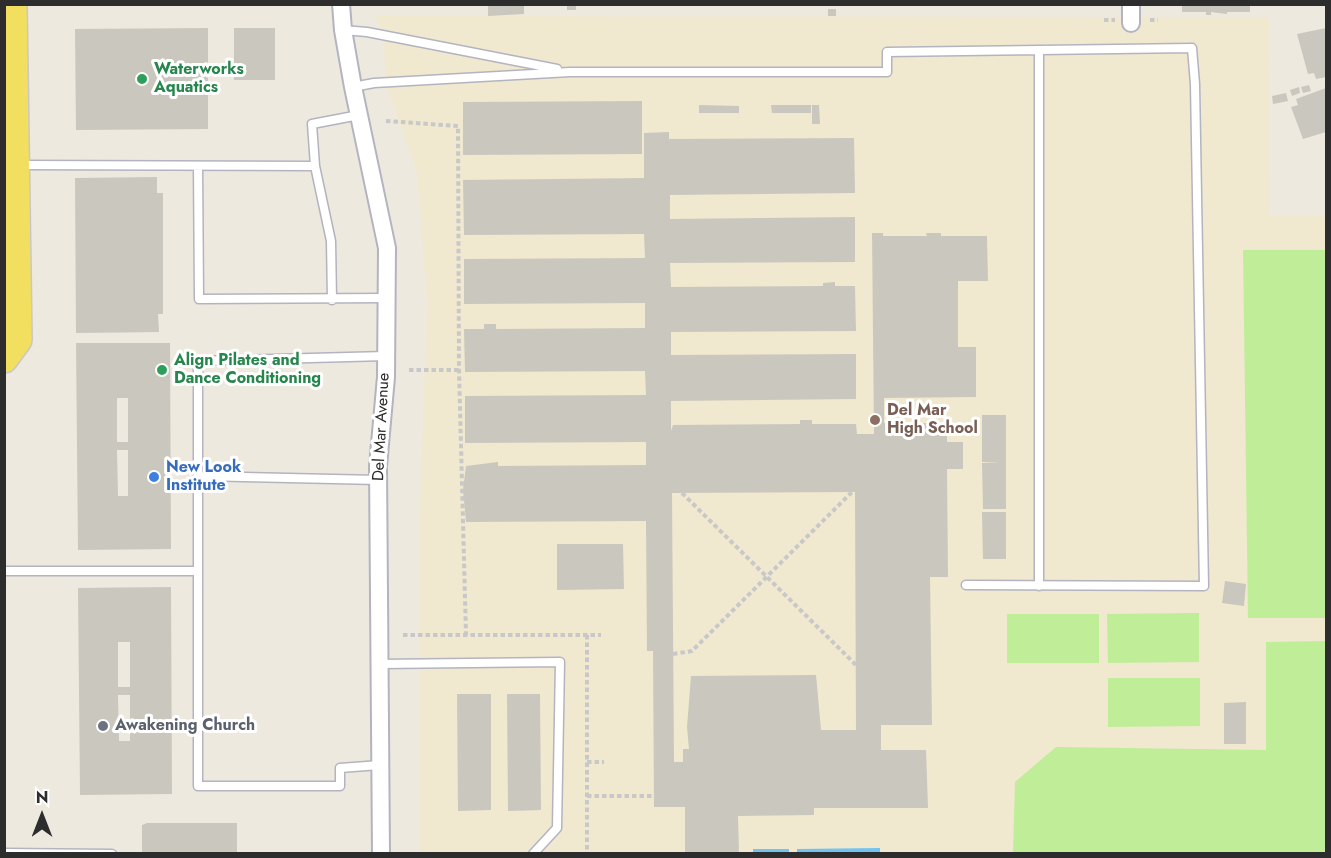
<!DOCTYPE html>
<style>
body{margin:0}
#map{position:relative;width:1331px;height:858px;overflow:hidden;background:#eee9df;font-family:Jost,sans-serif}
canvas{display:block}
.frame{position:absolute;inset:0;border:6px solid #2d2d2d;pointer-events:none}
.north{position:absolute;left:12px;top:786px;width:60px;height:60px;-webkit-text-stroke:4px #fff;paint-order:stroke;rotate:0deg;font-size:16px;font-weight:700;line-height:24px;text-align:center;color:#2d2d2d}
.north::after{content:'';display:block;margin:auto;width:21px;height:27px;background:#2d2d2d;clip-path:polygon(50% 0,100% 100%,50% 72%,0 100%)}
</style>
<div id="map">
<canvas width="1331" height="858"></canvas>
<div class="frame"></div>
<div class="north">N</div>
</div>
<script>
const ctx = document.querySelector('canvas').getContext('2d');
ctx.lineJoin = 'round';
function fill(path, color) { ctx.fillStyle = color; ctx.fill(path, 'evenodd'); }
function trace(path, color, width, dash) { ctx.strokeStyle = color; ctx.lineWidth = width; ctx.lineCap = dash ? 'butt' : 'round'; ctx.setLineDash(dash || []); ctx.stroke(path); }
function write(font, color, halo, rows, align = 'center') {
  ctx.font = font + ' Jost,sans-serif'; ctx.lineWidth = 6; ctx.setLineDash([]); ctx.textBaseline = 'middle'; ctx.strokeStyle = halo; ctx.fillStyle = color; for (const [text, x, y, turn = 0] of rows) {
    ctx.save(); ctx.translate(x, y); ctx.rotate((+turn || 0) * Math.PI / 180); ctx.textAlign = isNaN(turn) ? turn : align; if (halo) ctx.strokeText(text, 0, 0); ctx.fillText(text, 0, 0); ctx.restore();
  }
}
fill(new Path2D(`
 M375,16L1269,17L1270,216H1326V853H419V537L427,302L417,173L387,87L382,31Z`), '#f0e8cf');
fill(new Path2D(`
 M1326,250V618H1248L1243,250Z
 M1199,613V662L1108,663L1107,614Z
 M1007,614H1099V663H1007Z
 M1326,641V853H1013L1015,782L1056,747L1266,750V642Z
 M1108,678H1200V726L1108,727Z`), '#c0ed97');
fill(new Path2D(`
 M880,848V853H797V849Z
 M753,849H789V853H753Z`), '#72c3f1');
fill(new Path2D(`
 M488,4L524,6V14L488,16Z
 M567,4H576V10H567Z
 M1182,4H1250V12H1227V14L1211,12V15H1206V12H1182Z
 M828,9H836V16H828Z
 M208,28V129L76,130L75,29Z
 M234,28H275V80H234Z
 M1326,28V77L1316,79L1314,73L1308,74L1297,34Z
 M1309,85L1311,91L1303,93L1301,87Z
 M1299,87L1300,93L1292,96L1290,90Z
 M1326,88V132L1303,139L1291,107L1298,105L1296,99Z
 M1286,93L1288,101L1273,104L1272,96Z
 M642,101V154L463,155V102Z
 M699,105L739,106V113H699Z
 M771,105H811V113H772Z
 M812,105H819L820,124H812Z
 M669,132V139L854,138L855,193L670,195V219L855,217V262L670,263L671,287L823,286V283L835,282V286H855L856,331L671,332V355L856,354V399L671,401V431L673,425L800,424V420H812V424H856L857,434H874L872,233H883V236H927L926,233H941V236H987L988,281H958V347H976V397L884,398V423H947V442H963V469H947L948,577H930L932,725H881V750H926L928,808H814V815L738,816L739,854H685V807H654L653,651H647L646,521L466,522L463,490L466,466L498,462V466L646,465V442L465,443V396L646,395L645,371L465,372L464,329H484V324H496V329L645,328V303L464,304V259L645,258L644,234L464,235L463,180L644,178V133ZM855,492L856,730H821L816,675L691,676L687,727L689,749H683V762H674L672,493Z
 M157,177V193H163V314H158L159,332L76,333L75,178Z
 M76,343H170L171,549L78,550ZM117,398H128V442H117ZM117,450H128V496H118Z
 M982,415H1006V509H983L982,463H1000L982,462Z
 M982,512H1006V559H983Z
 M557,544H623L624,589L557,590Z
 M1225,581L1246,584L1244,606L1222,603Z
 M171,587L172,794L80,795L78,588ZM118,642H130V687H118ZM118,695H130V741H119Z
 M457,694H491V810L458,811Z
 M507,694H540L541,810L508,811Z
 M1246,702V744H1224V703Z
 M147,823H237V854H142V825Z`), '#cac7be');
const service = new Path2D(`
 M343,30L367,32L557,69
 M1039,52V586
 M353,87L374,83L570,72H887V52L1192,48L1195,84L1204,586L966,585
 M20,165L315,166
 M198,166L199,299L387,298
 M332,300L331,241L315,166L312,124L359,115
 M199,476L378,480
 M4,571H198
 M380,664L560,662L557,828L533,854
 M380,765L340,768V786H198V361L386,356
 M4,853L112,854`);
const minor = new Path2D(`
 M341,4L343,30L353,87L387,248L386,377L378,466L381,854
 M1131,23V4`);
const primary = new Path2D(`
 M4,359L18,340L13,4`);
trace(service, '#b3b4c0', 11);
trace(minor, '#b3b4c0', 20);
trace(primary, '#c8c8c8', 30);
trace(new Path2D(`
 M1104,20H1115
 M1150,20H1158
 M386,121L458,126L459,370L466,635
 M409,370H459
 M682,493L856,665
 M403,635H601
 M587,635V854
 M673,654L692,651L852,492
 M587,762H604
 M587,796H654`), '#c8c8c8', 4, [4.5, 3]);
trace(service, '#fff', 8);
trace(minor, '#fff', 16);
trace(primary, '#f3df5f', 27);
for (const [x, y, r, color] of [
 [142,79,6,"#2e9e5b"],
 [162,370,6,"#2e9e5b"],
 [875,420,6,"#8d6e63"],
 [154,477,6,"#3f7fe0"],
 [103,726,6,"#6b7280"]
]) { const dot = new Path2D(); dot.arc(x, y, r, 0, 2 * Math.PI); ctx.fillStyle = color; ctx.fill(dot); trace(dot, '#fff', 2); }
write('bold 16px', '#27864d', '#fff', [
 ["Waterworks",154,70],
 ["Aquatics",154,88],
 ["Align Pilates and",174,361],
 ["Dance Conditioning",174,379]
], 'left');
write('bold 16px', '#785e54', '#fff', [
 ["Del Mar",887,411],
 ["High School",887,429]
], 'left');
write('16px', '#2d2d2d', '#fff', [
 ["Del Mar Avenue",382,427,-87]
]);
write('bold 16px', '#366cbe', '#fff', [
 ["New Look",166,468],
 ["Institute",166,486]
], 'left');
write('bold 16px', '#5b616d', '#fff', [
 ["Awakening Church",115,726]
], 'left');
</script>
